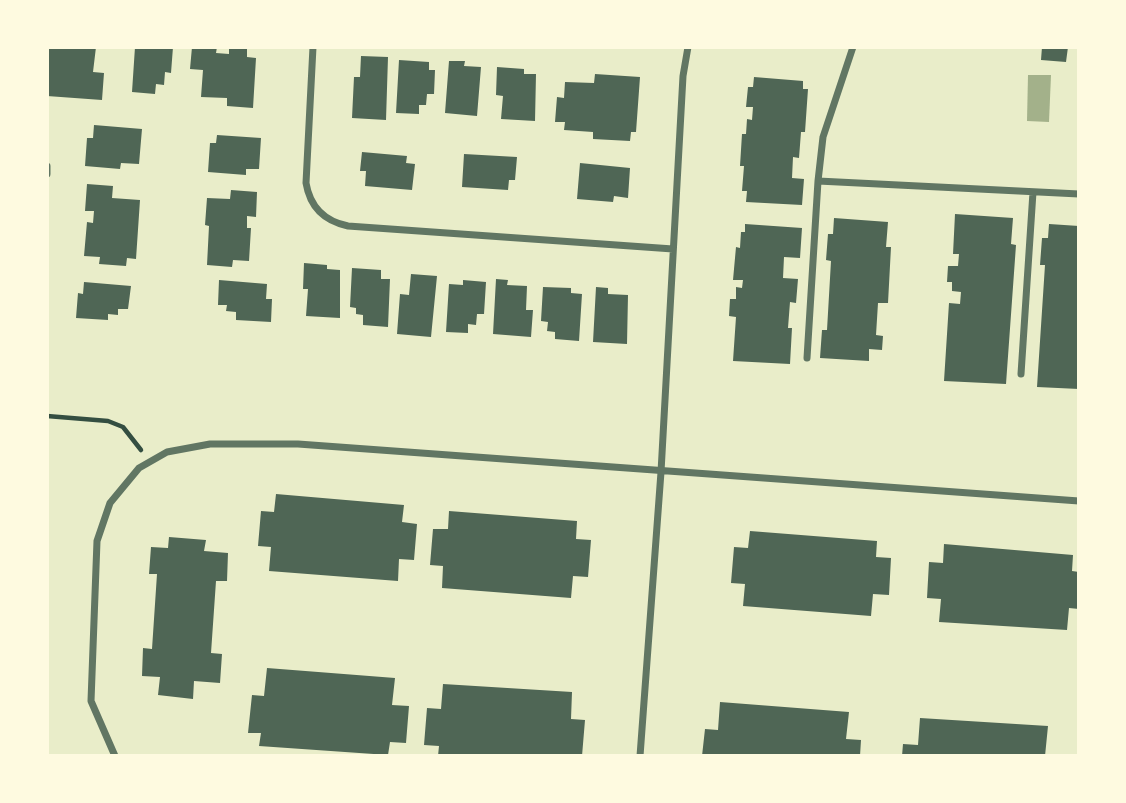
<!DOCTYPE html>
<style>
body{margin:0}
#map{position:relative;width:1126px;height:803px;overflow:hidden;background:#e9edc9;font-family:"IBM Plex Sans",sans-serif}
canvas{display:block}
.frame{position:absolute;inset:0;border:49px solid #fefae0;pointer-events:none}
</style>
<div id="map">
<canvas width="1126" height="803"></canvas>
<div class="frame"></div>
</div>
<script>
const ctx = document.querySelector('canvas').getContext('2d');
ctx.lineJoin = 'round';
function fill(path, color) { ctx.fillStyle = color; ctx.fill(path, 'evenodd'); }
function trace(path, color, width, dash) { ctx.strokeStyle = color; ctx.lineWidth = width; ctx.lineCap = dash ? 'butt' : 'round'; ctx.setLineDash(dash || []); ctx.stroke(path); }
fill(new Path2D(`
 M1028,75H1051L1049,122L1027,121Z`), '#a3b18a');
fill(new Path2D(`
 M47,47H96L93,72L104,73L102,100L47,96Z
 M135,47H173L171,73L165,72L164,85L156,84L155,94L132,92Z
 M192,47H217L216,53L229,54V47H247V57L256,58L253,108L227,106V98L201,97L203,70L190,69Z
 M1042,47H1068L1066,62L1041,60Z
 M361,56L388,57L386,120L352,118L354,77H360Z
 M399,60L429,62V70H435L434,94H427L426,105H419V114L396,113Z
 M449,61H465L464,66L481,67L477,116L445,113Z
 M497,67L524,69V74H536L535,121L501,119L503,96L496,95Z
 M595,74L640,77L636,132H631L630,141L593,139V132L564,130L565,122H555L557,97L564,98L565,82L594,83Z
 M754,77L803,81V89H808L805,132H801L799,158L793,157L792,178L804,179L802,205L746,202L747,191H742L744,166H740L742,134H746L747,119L752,120L753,107H746L748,87H753Z
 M94,125L142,129L139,164L121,163L120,169L85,166L87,138H93Z
 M217,135L261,138L259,169H246V175L208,172L210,143H216Z
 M362,152L407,156L406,163L415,164L412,190L365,186L366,171H360Z
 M464,154L517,157L515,180H509L508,190L462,187Z
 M580,163L630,168L628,198L614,196L613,202L577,199Z
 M87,184L113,186L112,198L140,200L136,259L127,258L126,266L99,264L100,257L84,256L87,222L93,223L94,211H85Z
 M231,190L257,192L256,217L247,216V228H251L249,261L233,260L232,267L207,265L209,226L205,225L207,198L230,199Z
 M955,214L1013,218L1011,244L1016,245L1006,384L944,381L949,303L960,304L961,292L952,291V282H947L948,266H958L959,254H953Z
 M834,218L888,222L886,247H891L888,303H878L876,335L883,336L882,350L869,349V361L820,358L822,330H827L831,261L826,260L828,234H833Z
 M745,224L802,228L800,258L784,257L783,278L798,279L796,303L790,302L788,328H792L790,364L733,361L736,317L729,316L730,299H736V287L742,288L743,280H733L736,247L740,248L741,232H745Z
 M1049,224L1079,226V389L1037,387L1045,265H1040L1042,238H1048Z
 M304,263L327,265V269L340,270V318L306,316L308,289H303Z
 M352,268L381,270V279H390L388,327L363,325V315L356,314V308L350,307Z
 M411,274L437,276L431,337L397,334L400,294L409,295Z
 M496,279L508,280L507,285L527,286L526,310H533L531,337L493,334Z
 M219,280L267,284L266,299H272L271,322L236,320V312L226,311L227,305H218Z
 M463,280L486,282L484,314H477L476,325L468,324V333L446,332L449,284L463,285Z
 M84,282L131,286L128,309H118V315L108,314V320L76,318L78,293L83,294Z
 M543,287L571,288V293L582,294L579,341L555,339V332L547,331L548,322L541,321Z
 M596,287L608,288V294L628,295L627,344L593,342Z
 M276,494L404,505L402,522L417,524L414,560L399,559L398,581L269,571L271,547L258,546L261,511L274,512Z
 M449,511L577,521L576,539L591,540L588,577L573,576L571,598L442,588L443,566L430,565L433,529H448Z
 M750,531L877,541L876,557L891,558L889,595L873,594L871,616L743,606L745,584L731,583L734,547L748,548Z
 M169,537L206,540L204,551L228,553L227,581H216L211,653L222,654L220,683L194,681L193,699L158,695L160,677L142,676L143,648L152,649L157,574H149L151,547L168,548Z
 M944,544L1073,555L1072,571L1079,572V609L1069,608L1067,630L939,622L941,599L927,598L929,562L943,563Z
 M267,668L395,678L392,705L409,706L406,743L390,742L388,755L259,746L261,733H248L252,695L264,696Z
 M443,684L572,692L571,719L585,720L582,756H438L439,746L424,745L427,708L441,709Z
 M720,702L849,712L846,739L861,740L860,756H702L705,729L718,730Z
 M920,718L1048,726L1045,756H902L903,744L918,745Z`), '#4f6655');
trace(new Path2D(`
 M47,416L108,421L123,427L141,450`), '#344e41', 4.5);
trace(new Path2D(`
 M313,47L306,183C310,207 324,221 348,226L673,249
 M853,47L823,137L818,181L1079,194
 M47,166V174
 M807,358L818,181
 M1021,374L1033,192
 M115,756L91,701L97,541L110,503L139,468L167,452L210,444H298L1079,501
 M640,756L661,472L683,76L688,47`), '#617663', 7);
</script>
